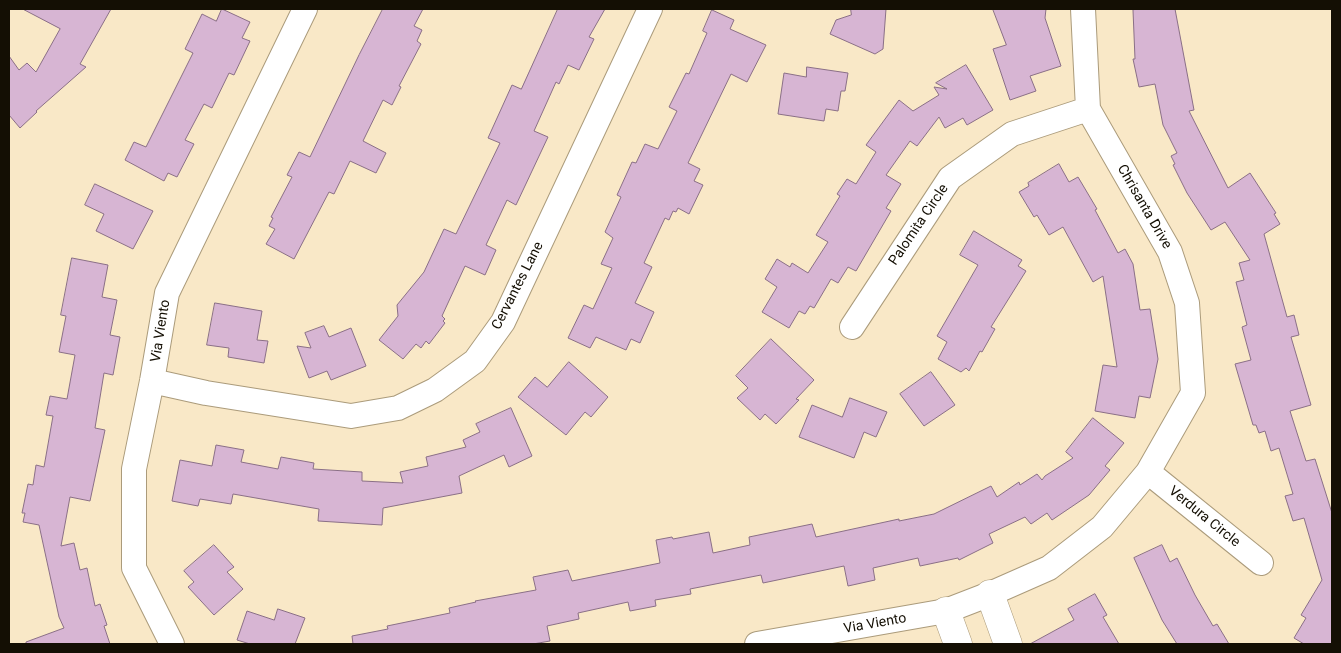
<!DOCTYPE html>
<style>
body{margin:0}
#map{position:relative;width:1341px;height:653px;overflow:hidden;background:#f9e8c7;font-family:Roboto,sans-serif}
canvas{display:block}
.frame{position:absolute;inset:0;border:10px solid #140f04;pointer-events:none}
</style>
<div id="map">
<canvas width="1341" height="653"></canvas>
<div class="frame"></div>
</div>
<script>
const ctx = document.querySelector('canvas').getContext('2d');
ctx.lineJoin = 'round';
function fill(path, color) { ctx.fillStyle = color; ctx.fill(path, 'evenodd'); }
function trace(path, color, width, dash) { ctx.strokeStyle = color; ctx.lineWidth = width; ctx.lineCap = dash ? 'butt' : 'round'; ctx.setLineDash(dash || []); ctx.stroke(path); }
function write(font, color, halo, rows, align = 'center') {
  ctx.font = font + ' Roboto,sans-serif'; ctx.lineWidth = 4; ctx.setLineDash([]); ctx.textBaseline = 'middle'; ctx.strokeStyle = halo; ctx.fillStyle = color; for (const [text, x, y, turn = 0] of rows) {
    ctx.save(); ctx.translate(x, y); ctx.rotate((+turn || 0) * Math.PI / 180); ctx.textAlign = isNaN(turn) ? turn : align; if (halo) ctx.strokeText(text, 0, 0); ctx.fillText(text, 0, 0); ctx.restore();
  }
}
const building = new Path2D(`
 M23,9H111L80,64L86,67L36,111L37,112L20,128L9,115V56L19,70L27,63L36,72L60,29Z
 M222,9L250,22L242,38L250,41L234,75L229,73L212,108L204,104L185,140L194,144L177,177L168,173L164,181L125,160L134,142L146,147L193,53L185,49L202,14L216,21Z
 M383,9H423L414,26L422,30L417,41L421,44L399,86L401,87L392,105L383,100L363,141L386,153L376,173L350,161L334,194L329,192L294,259L266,244L275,229L269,226L273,218L271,217L292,177L287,175L299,152L310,157L359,55Z
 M558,9H605L589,37L594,39L579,70L568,65L559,84L556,82L534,131L548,137L516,205L507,200L486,245L496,250L485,275L465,266L442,316L445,319L443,321L445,323L429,344L426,341L421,348L416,344L403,359L379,340L398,316L397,305L424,272L444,229L456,234L500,143L488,138L512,85L521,89Z
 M851,9H886L883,49L875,54L830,34L836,20L851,15Z
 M993,9H1046L1045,18L1061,66L1030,76L1036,91L1010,100L993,49L1006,45Z
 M1149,9H1175L1194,110L1189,111L1228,188L1250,173L1276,213L1274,214L1280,224L1264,234L1287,317L1294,315L1299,335L1291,337L1311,405L1290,411L1306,461L1315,459L1332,513V644H1304L1294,638L1306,618L1301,615L1322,580L1304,518L1293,521L1285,496L1293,494L1279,448L1271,451L1265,431L1259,433L1256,425H1253L1235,364L1251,360L1242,327L1247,325L1236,282L1244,280L1239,263L1250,260L1225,222L1211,230L1187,193L1173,165L1175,164L1171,156L1177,153L1163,125L1155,84L1139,87L1133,59H1135L1133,10Z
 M712,10L734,20L730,29L766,45L747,82L731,74L688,163L700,169L694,181L703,185L689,214L678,208L676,212L673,211L669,220L665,218L644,263L652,267L635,303L654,312L640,343L631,339L626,350L596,337L590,348L568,338L584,305L593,309L612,268L601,264L613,238L605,232L621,197L617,195L632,162L636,163L645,144L658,149L677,111L669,107L686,73L689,74L707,33L703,31Z
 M966,65L993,110L967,125L963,118L945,128L939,117L917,146L910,141L886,175L901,184L886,208L891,211L856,271L848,267L838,283L831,279L814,308L810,306L805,314L799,311L789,328L762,312L777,287L765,279L777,259L790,267L792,263L808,273L828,242L816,235L840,196L837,194L847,179L856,184L876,152L866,145L899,100L913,111L939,95L934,87L947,89L936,83Z
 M807,67L848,73L845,91H841L838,111L826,109L824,121L778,114L784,73L806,77Z
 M1059,164L1069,182L1078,177L1097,209L1095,210L1118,253L1125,249L1133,264L1140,310L1150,309L1158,359L1150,398L1139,396L1135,418L1095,411L1103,365L1117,367L1103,276L1093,282L1063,227L1049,235L1037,215L1034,217L1019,192L1029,186L1028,183Z
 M95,184L153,211L133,249L96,231L104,214L85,205Z
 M974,231L1022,260L1018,266L1026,271L991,327L995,329L982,352L980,351L969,371L966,368L961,372L938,359L947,342L937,336L978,265L960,255Z
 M72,258L108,265L102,297L117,300L110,335L120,337L113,375L104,373L95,428L105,430L90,501L70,497L61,546L74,543L80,570L87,568L95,606L100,604L107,625L104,626L110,644H26V642L64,628L59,617L39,525L23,522L25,513H22L28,484L33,485L36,465L44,467L53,416L46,415L50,396L67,399L75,355L59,352L66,316L61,315Z
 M215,303L262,311L257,340L268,341L264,363L228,357L229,348L207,345Z
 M324,326L329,337L351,328L366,366L331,380L327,371L309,378L297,346L311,348L305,333Z
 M771,339L814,380L796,399L799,400L776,424L765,414L760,420L737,398L748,388L736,376Z
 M569,362L608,397L591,417L585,412L566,435L518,397L535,377L547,387Z
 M931,372L955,405L924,426L900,394Z
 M850,398L887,412L876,437L864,432L854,458L799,437L812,405L842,417Z
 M511,408L532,456L509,467L504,455L459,476L462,493L383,508L382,525L318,521L319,509L233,494L231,504L200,499L198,506L172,501L180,460L212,466L216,445L244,450L241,462L278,469L281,457L314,463L313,469L362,472V481L403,483L400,472L428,466L426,457L466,447L463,440L480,432L476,424Z
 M1093,418L1124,443L1105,466L1110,470L1089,495L1052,520L1047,513L1031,524L1025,517L989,534L993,543L959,560L958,558L920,566L918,558L873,568L875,580L848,586L844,566L763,583L761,575L690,589L691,594L655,600L656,606L630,611L628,602L578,613L579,619L547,626L550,641L533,644H353L352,636L388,629L387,626L450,613L449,608L476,602L475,601L536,590L533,577L568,570L572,581L660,563L656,540L672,537L673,539L709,532L713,553L750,545L749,537L812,524L816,537L899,519V521L934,514L991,486L997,497L1019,482L1020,485L1037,474L1042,480L1045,476L1073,458L1066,452Z
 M214,545L234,567L227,572L243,589L214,615L188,587L194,582L184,571Z
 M1162,545L1170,562L1177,558L1195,595L1213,626L1217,624L1229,644H1177L1162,620L1134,558Z
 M1095,594L1107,615L1103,617L1119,644H1030L1074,620L1068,609Z
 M278,609L305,618L295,644H250L237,640L247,611L274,620Z`);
fill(building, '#d7b5d3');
trace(building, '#8a6f86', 1);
const minor = new Path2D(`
 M852,327L950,178L1012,134L1088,109
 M152,381L206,393L351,416L398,408L435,390L475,361L503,322L650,9
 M1148,472L1261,563
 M172,644L134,568V469L152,381L167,293L305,9
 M757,644L946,611L990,594L1049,568L1102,527L1148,472L1193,393L1187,303L1170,252L1088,109L1083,9`);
const tertiary = new Path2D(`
 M990,594L1008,644
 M946,611L958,644`);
trace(minor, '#ab9b7b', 26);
trace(tertiary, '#ab9b7b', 29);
trace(minor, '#fff', 24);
trace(tertiary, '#fff', 28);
write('14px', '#140f04', '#fff', [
 ["Chrisanta Drive",1144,207,60],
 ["Palomita Circle",919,225,-56],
 ["Cervantes Lane",518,286,-63],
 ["Via Viento",161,331,-81],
 ["Verdura Circle",1204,517,39],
 ["Via Viento",875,624,-10]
]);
</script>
